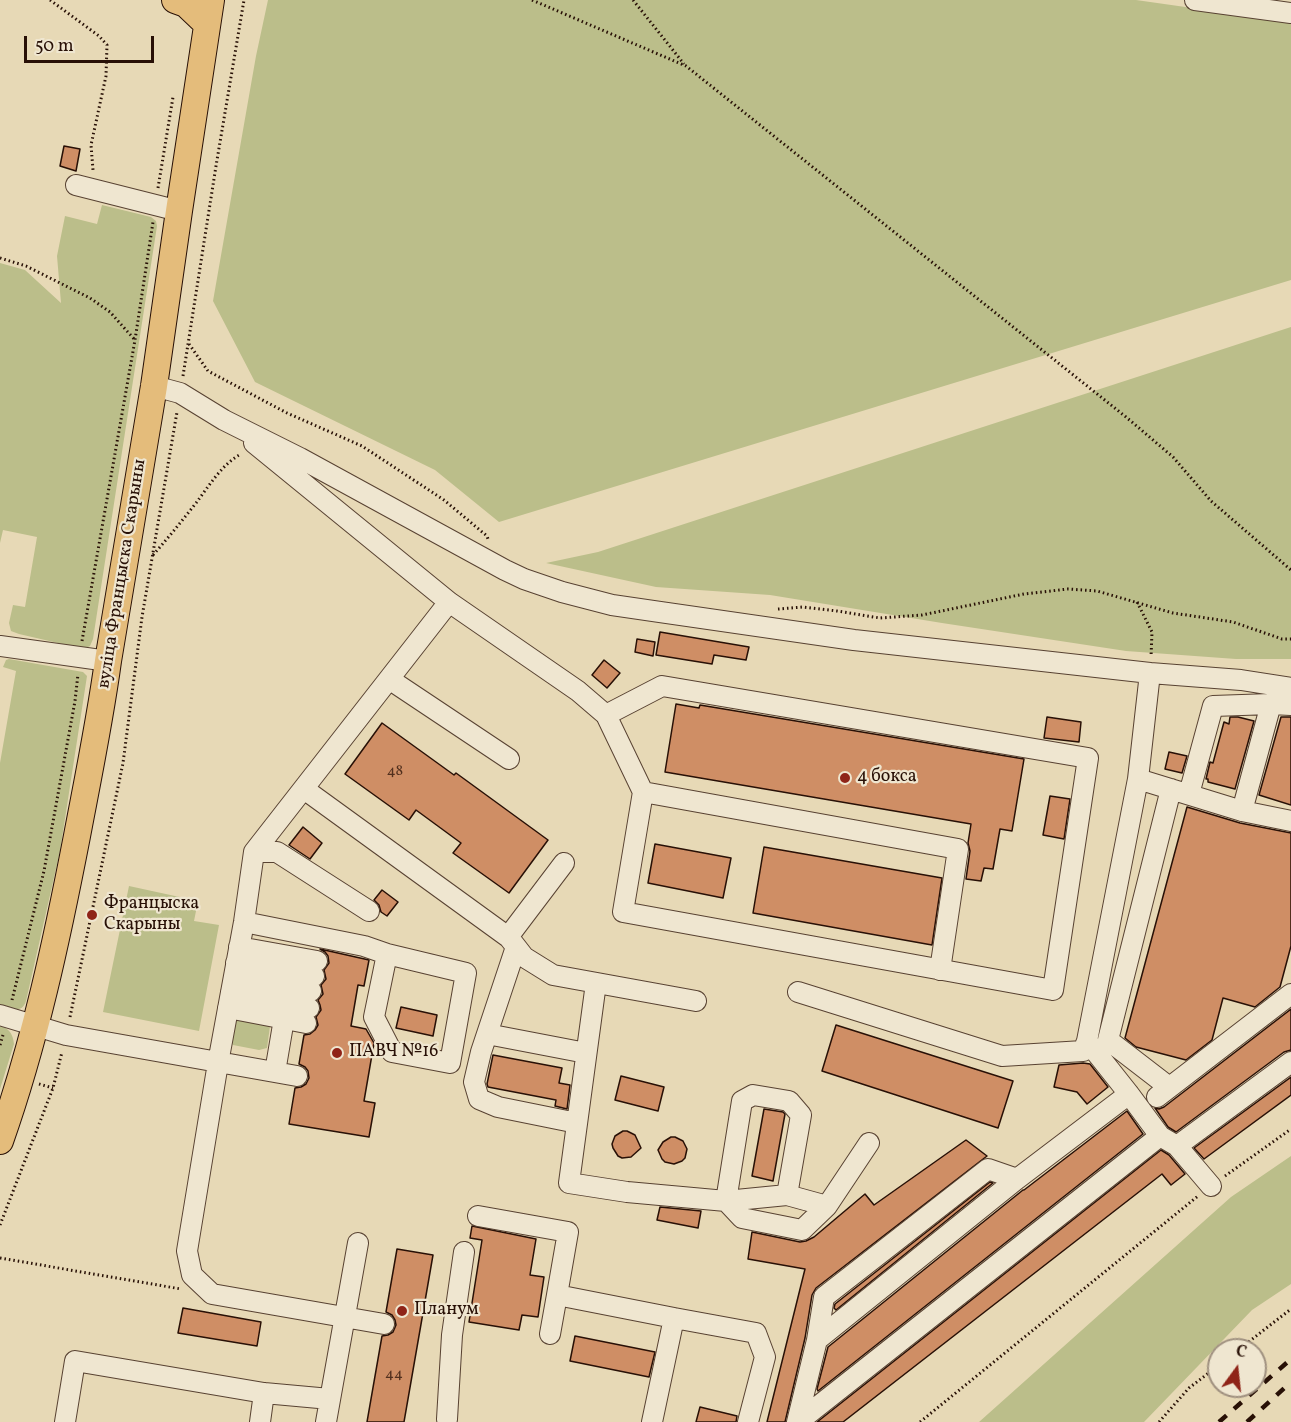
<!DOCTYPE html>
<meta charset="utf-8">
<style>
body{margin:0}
#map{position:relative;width:1291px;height:1422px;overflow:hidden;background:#e7d9b6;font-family:Vollkorn,serif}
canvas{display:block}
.north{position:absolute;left:1207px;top:1338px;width:60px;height:60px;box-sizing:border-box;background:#efe6d0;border:2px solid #9f907f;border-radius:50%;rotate:15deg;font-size:16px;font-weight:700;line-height:24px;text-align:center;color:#281006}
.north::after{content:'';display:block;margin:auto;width:21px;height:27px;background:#8f2418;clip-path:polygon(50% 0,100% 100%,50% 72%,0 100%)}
.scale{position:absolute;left:24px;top:36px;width:130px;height:27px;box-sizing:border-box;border:3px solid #281006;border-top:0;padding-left:8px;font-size:18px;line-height:21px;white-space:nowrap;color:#281006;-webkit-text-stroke:4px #efe6d0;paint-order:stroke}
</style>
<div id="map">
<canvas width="1291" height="1422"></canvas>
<div class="north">С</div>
<div class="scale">50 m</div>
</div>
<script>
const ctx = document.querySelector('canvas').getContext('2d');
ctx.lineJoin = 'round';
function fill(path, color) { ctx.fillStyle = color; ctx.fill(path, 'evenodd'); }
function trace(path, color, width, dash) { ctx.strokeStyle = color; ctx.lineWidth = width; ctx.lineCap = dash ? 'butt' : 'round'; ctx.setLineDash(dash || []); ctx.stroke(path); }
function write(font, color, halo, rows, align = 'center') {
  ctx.font = font + ' Vollkorn,serif'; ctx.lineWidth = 4.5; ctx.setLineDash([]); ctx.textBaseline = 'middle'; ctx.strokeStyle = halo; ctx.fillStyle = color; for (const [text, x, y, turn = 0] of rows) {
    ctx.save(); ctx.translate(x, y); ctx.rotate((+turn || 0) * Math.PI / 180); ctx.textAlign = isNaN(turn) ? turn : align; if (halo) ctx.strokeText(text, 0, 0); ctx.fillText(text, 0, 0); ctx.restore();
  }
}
fill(new Path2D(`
 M268,0H1136L1291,22V280L499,522L435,470L255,382L213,301L256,56Z
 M102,205L151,217L156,221L157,226L93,639L90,646L84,649L19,634L11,631L9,623L13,605L25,607L37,537L3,530L0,543V263L25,270L61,303L57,256L65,216L97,224Z
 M1291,327V659H1236L1126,651L942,623L770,595L656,587L546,563L598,552Z
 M9,659L83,672L87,676L60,851L26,1001C22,1014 11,1009 0,1006V763L16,671L3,667L6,660Z
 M129,886L198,901L194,921L219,925L199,1031L103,1012Z
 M232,1019L270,1026L267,1048L259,1050L233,1045L229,1037Z
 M0,1026C9,1028 13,1034 14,1044L0,1089Z
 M1291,1156V1284L1252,1310L1144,1422H979L1231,1197Z`), '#bbbe8a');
const building = new Path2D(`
 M64,146L80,149L76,171L60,166Z
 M660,632L749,647L746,660L714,655L712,664L656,655Z
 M637,639L655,642L653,656L635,652Z
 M604,660L620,673L607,688L592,675Z
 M676,704L699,708L700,705L1024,759L1012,831L1000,829L993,869L984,868L981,881L966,879L970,851L968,843L971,824L665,772Z
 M1047,717L1081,722L1079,742L1044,738Z
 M1230,717H1238L1254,721L1235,789L1208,782V779H1206L1210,762L1213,763L1224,722L1229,724Z
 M1281,717H1291V805L1259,795Z
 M382,723L454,775L456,773L548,840L509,893L453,853L461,843L416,810L409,820L345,774Z
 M1169,752L1187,756L1182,773L1165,769Z
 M1050,796L1070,799L1064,839L1043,835Z
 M1187,807L1240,823L1291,833V946L1280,987L1255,1007L1223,998L1212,1040L1186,1060L1136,1047L1125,1038Z
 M303,827L322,843L310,859L289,845Z
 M655,844L731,858L723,898L648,883Z
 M764,847L942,878L932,945L753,913Z
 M382,890L398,902L387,916L381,912L379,905L374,900Z
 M320,949L369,960L364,986L358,985L351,1026L366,1029L374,1043L364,1101L375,1103L369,1137L289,1124L295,1088L301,1087L306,1084L309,1078L308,1071L305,1067L299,1064L304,1035L310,1034L315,1030L318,1025L316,1017L321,1010L320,1005L318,1000L323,994L321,985L326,979L324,970L329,963L328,956L325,952Z
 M401,1007L437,1015L433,1036L396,1028Z
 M1291,1009V1050L1284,1052L1176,1132L1168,1127L1155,1108L1159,1109L1164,1107Z
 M836,1025L1013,1081L998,1128L822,1071Z
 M493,1055L562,1068L559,1083L570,1085L567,1109L555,1106L556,1100L488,1087L487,1084Z
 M1083,1063L1090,1064L1108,1087L1087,1104L1077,1092L1054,1087L1059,1065Z
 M621,1076L664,1087L658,1111L615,1100Z
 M1291,1077V1095L1204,1159L1194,1148Z
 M764,1109L783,1112L785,1114L773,1181L752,1176Z
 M1127,1111L1143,1134L818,1391L817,1389L828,1347L1023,1190H1024Z
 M623,1131H627L635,1135L641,1148L631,1157L622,1158L618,1156L613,1148L612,1144L615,1136Z
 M671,1137H675L683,1141L687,1149L685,1158L682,1161L674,1164L665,1162L662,1159L658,1150L663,1142Z
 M966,1140L987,1156L816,1288L812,1295L805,1338L785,1422H767L805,1269L748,1259L752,1232L800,1242L806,1241L814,1237L865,1194L874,1205Z
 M1161,1150L1169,1155L1185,1174L1171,1185L1162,1174L843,1422H817Z
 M990,1182L993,1183L836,1310L834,1308L835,1304Z
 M660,1207L701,1211L698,1228L657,1220Z
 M472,1226L536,1239L530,1275L544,1277L538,1317L522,1315L519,1330L469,1322L482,1240L470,1238Z
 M397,1249L433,1255L420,1330L404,1422H367L382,1336L388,1335L393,1332L396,1325L395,1320L392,1315L386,1312Z
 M183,1308L261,1322L257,1346L178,1333Z
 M575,1336L655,1352L649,1377L570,1361Z
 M700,1407L737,1416L736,1422H696Z`);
fill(building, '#cf8e65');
trace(building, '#281006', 1.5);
const minor = new Path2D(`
 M1195,0L1291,13
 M76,185L179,211
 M154,386L180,393L224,420L300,458L505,570L524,579L562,592L612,605L660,612L854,640L1150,673L1241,680L1291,688
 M254,443L449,602L578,691L606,715L643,792L958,849L940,970
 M0,646L108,661
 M389,679L509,759
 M606,715L662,686L1088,758L1053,990L623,912L643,792
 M1138,779L1242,811L1291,821
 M304,789L508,937L564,863
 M1189,794L1213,706L1271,704L1291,705
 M1242,811L1271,704
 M254,852H277L369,911
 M244,922L364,946L387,954L466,973L450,1063L392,1052L374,1017L387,954
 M510,939L524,957L553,975L696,1001
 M239,947L317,961
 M516,947L481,1052L474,1082L479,1099L498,1107L577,1123
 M236,963L314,976
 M234,977L311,991
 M596,983L569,1183L627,1192L726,1201L787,1195L827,1206L869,1143
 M231,992L309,1008
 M798,992L1002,1056L1083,1051L1087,1041L1138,779L1150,673
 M228,1008L306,1023
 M0,1015L66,1035L297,1076
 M487,1034L586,1053
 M1087,1041L1129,1094L1160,1136L1177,1146L1211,1186
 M275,1072L284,1019
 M1169,1087L1108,1040L1171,789
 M1157,1097L1291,994
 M1177,1146L1291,1062
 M787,1195L801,1115L789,1101L753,1095L742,1101L726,1201L742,1218L802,1230L827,1206
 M478,1216L568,1232L557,1295L674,1318
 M384,1324L212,1294L192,1275L187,1251L218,1063L244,922L254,852L449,602
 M550,1334L557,1295
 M817,1340L1017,1179
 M447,1419L452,1335L464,1252
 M65,1422L75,1361L264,1393L330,1399
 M260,1422L264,1393
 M326,1422L358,1243
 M652,1422L674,1318L756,1333L765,1357L748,1422
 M797,1422L817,1340L824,1297L988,1169L1017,1179L1129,1094
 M798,1422L1160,1136`);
const major = new Path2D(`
 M175,0L186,4L207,24
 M0,1141C35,1042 57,939 77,836C88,778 100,720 108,661L154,386L179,211L211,0`);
trace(minor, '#584232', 22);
trace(major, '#281006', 28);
trace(new Path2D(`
 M50,0L99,36L107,45L106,76L91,145L93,170
 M532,0L686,66L1126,417L1173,457L1211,501L1291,570
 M633,0L684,64
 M158,188L173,97
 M0,258L26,266L90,298L110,312L135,340
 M189,344L208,371L287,413L362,446L444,500L487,536L488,539
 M183,376L216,166L244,0
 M153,555C168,538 182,521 196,503C209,486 222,464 241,454
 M1137,602L1152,632L1151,657
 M778,609L803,607L837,611L880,618L922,615L1024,594L1068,589L1097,591L1173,613L1233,622L1282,639H1291
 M82,641L135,340L153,222
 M12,1000L44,871L75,701L78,674
 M70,1017L123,763L142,617L177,412
 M0,1045L3,1035
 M39,1084L53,1088
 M1225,1176L1291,1129
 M0,1225L53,1088L62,1052
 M0,1258L181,1289
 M1238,1350L1291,1309
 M920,1422L1198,1196
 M1159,1422L1189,1388L1219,1365`), '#281006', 3, [1.5, 3]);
trace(minor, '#efe6d0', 20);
trace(major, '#e4bc7b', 26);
trace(new Path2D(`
 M1219,1422L1291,1359
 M1247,1422L1291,1382`), '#281006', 4.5, [10, 10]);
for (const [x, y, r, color] of [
 [845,778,6,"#8f2418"],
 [92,915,6,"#8f2418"],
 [337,1053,6,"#8f2418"],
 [402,1311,6,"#8f2418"]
]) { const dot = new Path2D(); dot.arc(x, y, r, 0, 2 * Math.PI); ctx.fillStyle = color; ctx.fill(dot); trace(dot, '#efe6d0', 2); }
write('15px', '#52301e', null, [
 ["48",395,772],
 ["44",394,1375]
]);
write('18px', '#281006', '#efe6d0', [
 ["вуліца Францыска Скарыны",123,574,-81]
]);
write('18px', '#281006', '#efe6d0', [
 ["4 бокса",857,778],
 ["Францыска",104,905],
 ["Скарыны",104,926],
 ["ПАВЧ №16",349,1053],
 ["Планум",414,1311]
], 'left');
</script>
